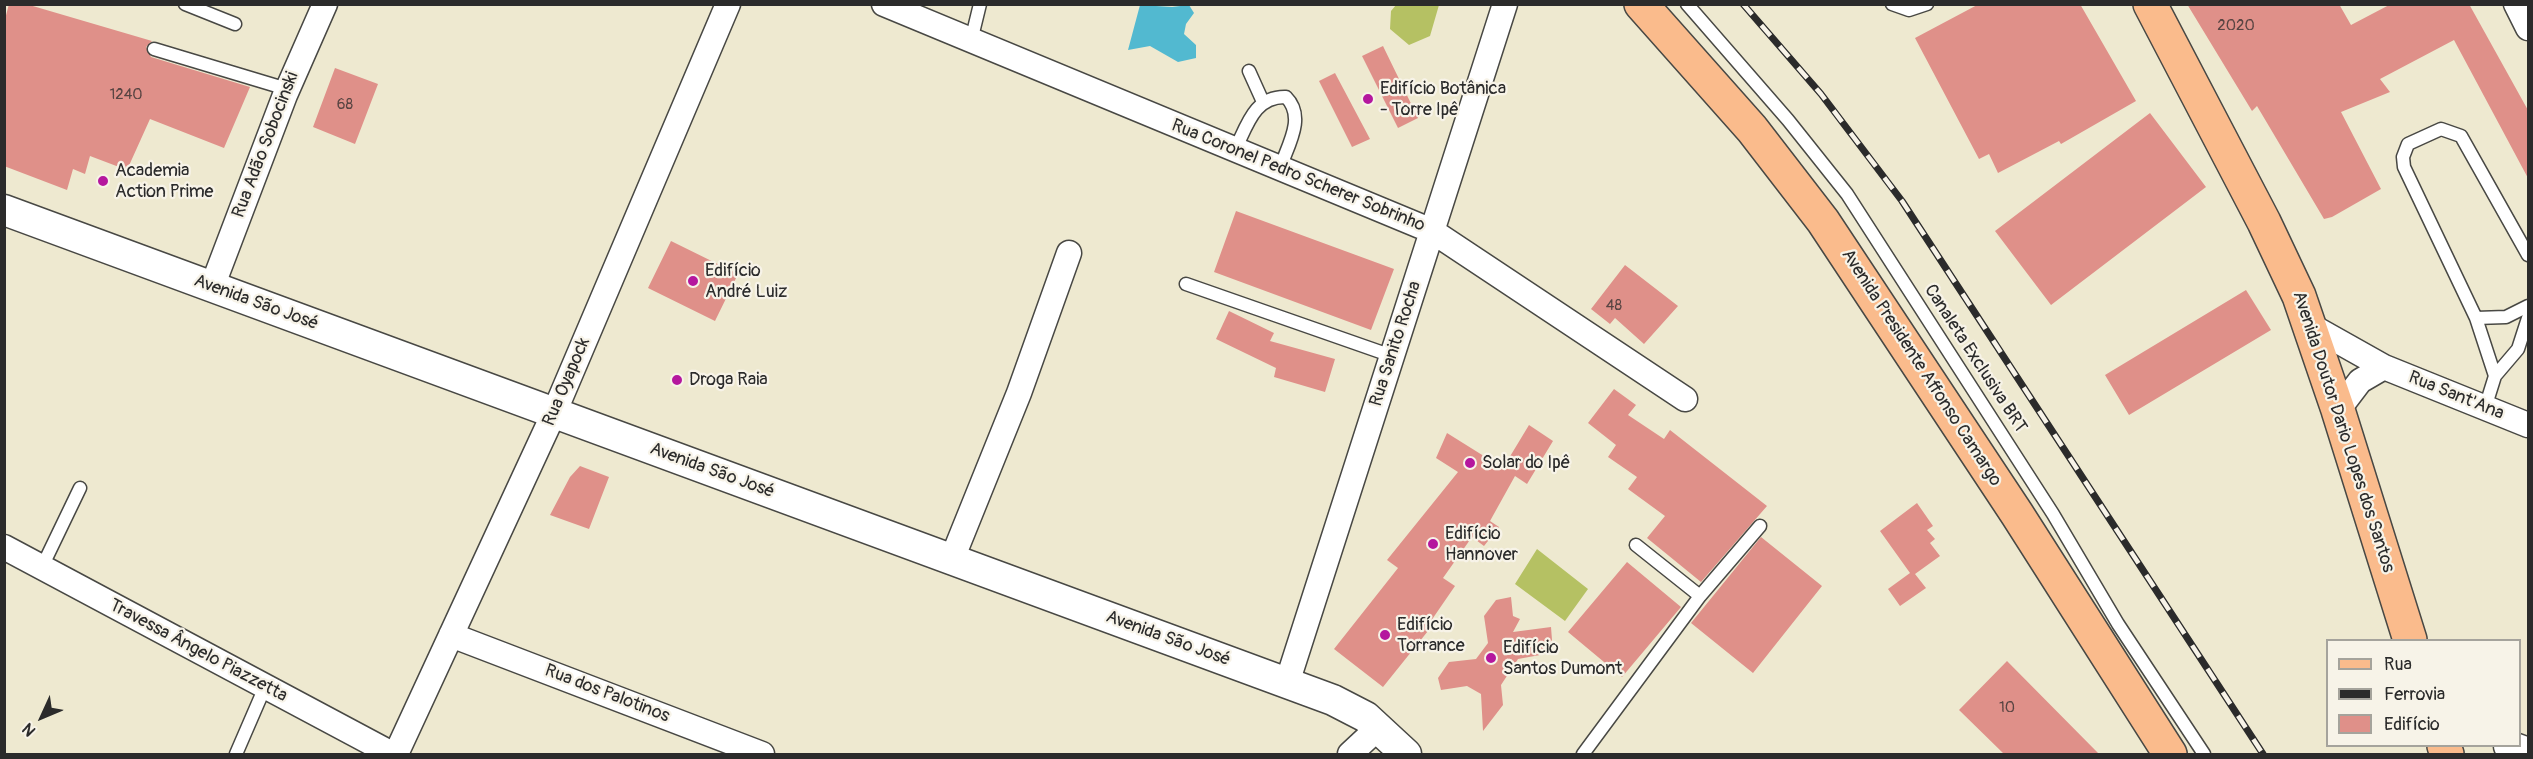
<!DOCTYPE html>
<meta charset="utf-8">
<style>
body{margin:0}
#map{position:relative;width:2533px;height:759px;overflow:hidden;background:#eee9d0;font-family:Pangolin,sans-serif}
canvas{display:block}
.frame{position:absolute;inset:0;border:6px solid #2b2b2b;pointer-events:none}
.legend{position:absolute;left:2326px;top:639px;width:195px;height:108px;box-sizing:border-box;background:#f7f3e8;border:2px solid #a5a39c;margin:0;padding:8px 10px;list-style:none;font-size:18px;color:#2b2b2b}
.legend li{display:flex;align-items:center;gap:12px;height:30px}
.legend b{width:30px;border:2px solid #a5a39c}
.north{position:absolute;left:12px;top:687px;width:60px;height:60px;-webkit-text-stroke:4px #f7f3e8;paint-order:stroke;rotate:226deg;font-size:16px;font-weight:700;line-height:24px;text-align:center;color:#2b2b2b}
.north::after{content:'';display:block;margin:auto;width:21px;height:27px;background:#2b2b2b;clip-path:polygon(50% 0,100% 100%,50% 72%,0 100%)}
</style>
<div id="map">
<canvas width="2533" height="759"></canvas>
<div class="frame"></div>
<ul class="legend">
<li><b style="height:8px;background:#fabb8c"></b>Rua</li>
<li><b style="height:8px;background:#2b2b2b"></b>Ferrovia</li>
<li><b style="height:16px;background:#df9089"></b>Edifício</li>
</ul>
<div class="north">N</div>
</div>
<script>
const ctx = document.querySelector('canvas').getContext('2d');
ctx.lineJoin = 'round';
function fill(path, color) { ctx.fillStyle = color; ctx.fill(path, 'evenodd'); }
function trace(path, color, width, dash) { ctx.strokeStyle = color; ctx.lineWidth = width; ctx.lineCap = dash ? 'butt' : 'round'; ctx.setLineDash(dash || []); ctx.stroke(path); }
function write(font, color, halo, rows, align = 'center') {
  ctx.font = font + ' Pangolin,sans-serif'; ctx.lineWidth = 4.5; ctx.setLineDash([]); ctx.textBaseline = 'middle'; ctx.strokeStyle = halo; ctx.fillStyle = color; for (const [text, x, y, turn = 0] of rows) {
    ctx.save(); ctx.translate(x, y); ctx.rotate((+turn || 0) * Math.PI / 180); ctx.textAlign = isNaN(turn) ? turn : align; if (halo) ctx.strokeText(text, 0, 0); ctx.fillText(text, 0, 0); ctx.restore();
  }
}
fill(new Path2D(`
 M1396,5H1439L1430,36L1409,45L1390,29L1391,11Z
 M1537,549L1588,589L1565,621L1515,584Z`), '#b5c163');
fill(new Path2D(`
 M1140,5L1172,7L1189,5L1194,13L1186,24L1184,34L1196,45V58L1178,62L1150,46L1128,50Z`), '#52b9d0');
fill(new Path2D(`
 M9,4H26L152,41L146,47L151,57L250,87L224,148L150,119L127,170L90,156L85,174L73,169L67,190L4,166V23Z
 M1979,4H2080L2136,101L2061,144L2059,141L1998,173L1989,154L1979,159L1915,38Z
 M2187,4H2339L2351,25L2391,4H2469L2529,112V180L2454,40L2380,79L2390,92L2341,112L2381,189L2332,217L2324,219L2257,106L2252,111Z
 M1383,46L1418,118L1398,128L1362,56Z
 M335,68L378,84L355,144L313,127Z
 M1335,73L1370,139L1352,147L1319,81Z
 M2150,113L2206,187L2051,305L1995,231Z
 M1236,211L1394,269L1371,330L1214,272Z
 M671,241L738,274L715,321L648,288Z
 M1625,265L1678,306L1644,344L1615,318L1610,324L1591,309Z
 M2246,290L2271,330L2129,415L2105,375Z
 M1229,311L1274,333L1270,341L1335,359L1325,392L1274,377L1276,368L1216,339Z
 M1614,389L1636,405L1628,415L1664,439L1670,430L1767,506L1701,582L1647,538L1665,516L1628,489L1637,477L1608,457L1616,445L1588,423Z
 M1529,425L1553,441L1527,484L1515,476L1490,521L1499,527L1484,546L1472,537L1443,578L1455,586L1433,618L1436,621L1383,687L1334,649L1398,568L1387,560L1458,472L1436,458L1447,433L1503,468Z
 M580,466L609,477L589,529L550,515L570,477Z
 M1917,503L1933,526L1927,530L1935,539L1930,543L1940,556L1915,574L1926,588L1900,606L1888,589L1910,573L1880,531Z
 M1761,537L1822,586L1753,673L1691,623Z
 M1627,562L1681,607L1622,677L1568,632Z
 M1511,597L1513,616L1520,619L1513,632L1551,627L1552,640L1540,655L1518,659L1501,685L1503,705L1483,731L1481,694L1467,686L1441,690L1438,678L1449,662L1476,659L1488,643L1484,616L1496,600Z
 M2007,661L2099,754H2004L1959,710Z`), '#df9089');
const service = new Path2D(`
 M185,4L235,24
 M1687,4L1788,120L1847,194L2053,514L2118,624L2204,754
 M1892,4L1909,10L1927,4
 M971,41L980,4
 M154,49L287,89
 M1249,71L1263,102
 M1235,150C1247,126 1254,96 1286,97C1306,117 1288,145 1280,168
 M1186,284L1392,356
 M2476,318L2506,317L2528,306
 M2495,376L2476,318L2404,167L2403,157L2408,144L2441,129L2461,136L2528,255
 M2485,408L2495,376L2518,349L2528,318
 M1636,545L1700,596
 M42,567L80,488
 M236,754L265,687
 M1583,754L1700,596L1760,526`);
const minor = new Path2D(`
 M884,4L1432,231L1685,399
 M2516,4L2528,28
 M212,287L285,95L325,4
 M2311,326L2384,367L2528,425
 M2338,410L2360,381L2384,367
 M4,547L392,754
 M952,559L1019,393L1069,253
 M451,635L762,754
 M1287,683L1505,4
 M396,754L554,413L728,4
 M1350,754L1379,727`);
const tertiary = new Path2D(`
 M4,210L1333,700L1366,717L1406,754
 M2509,746L2528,753`);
const primary = new Path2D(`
 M1641,4L1752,129L1823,221L2017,514L2170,754
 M2150,4L2264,222L2299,296L2338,410L2410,640
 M2444,746L2447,754`);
trace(service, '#484844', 15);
trace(minor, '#484844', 27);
trace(tertiary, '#484844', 33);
trace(primary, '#484844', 36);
trace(service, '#fff', 12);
trace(minor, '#fff', 24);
trace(tertiary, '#fff', 30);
trace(primary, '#fabb8c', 33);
const rail = new Path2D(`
 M1743,4L1821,94L1902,201L2263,754`);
trace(rail, '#2b2b2b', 7);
trace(rail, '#f7f3e8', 4.5, [14]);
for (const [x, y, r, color] of [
 [1368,99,6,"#b5179e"],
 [103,181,6,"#b5179e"],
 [693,281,6,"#b5179e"],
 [677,380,6,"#b5179e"],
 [1470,463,6,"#b5179e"],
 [1433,544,6,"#b5179e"],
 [1385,635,6,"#b5179e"],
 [1491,658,6,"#b5179e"]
]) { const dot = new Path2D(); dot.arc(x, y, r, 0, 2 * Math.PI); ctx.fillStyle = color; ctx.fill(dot); trace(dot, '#f7f3e8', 2); }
write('15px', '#584442', null, [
 ["2020",2236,26],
 ["1240",126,95],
 ["68",345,105],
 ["48",1614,306],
 ["10",2007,708]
]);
write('18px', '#2b2b2b', '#f7f3e8', [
 ["Edifício Botânica",1380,89],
 ["- Torre Ipê",1380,110],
 ["Academia",115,171],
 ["Action Prime",115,192],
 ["Edifício",705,271],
 ["André Luiz",705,292],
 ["Droga Raia",689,380],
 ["Solar do Ipê",1482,463],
 ["Edifício",1445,534],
 ["Hannover",1445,555],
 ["Edifício",1397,625],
 ["Torrance",1397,646],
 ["Edifício",1503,648],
 ["Santos Dumont",1503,669]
], 'left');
write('18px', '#2b2b2b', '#f7f3e8', [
 ["Rua Adão Sobocinski",266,145,-69],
 ["Rua Coronel Pedro Scherer Sobrinho",1298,176,22],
 ["Avenida São José",256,303,20],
 ["Rua Sanito Rocha",1396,344,-72],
 ["Canaleta Exclusiva BRT",1975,359,57],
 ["Avenida Presidente Affonso Camargo",1921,368,57],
 ["Rua Oyapock",567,382,-67],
 ["Rua Sant'Ana",2456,396,22],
 ["Avenida Doutor Dario Lopes dos Santos",2343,432,72],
 ["Avenida São José",712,471,20],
 ["Avenida São José",1168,639,20],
 ["Travessa Ângelo Piazzetta",198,651,28],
 ["Rua dos Palotinos",607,694,21]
]);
</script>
